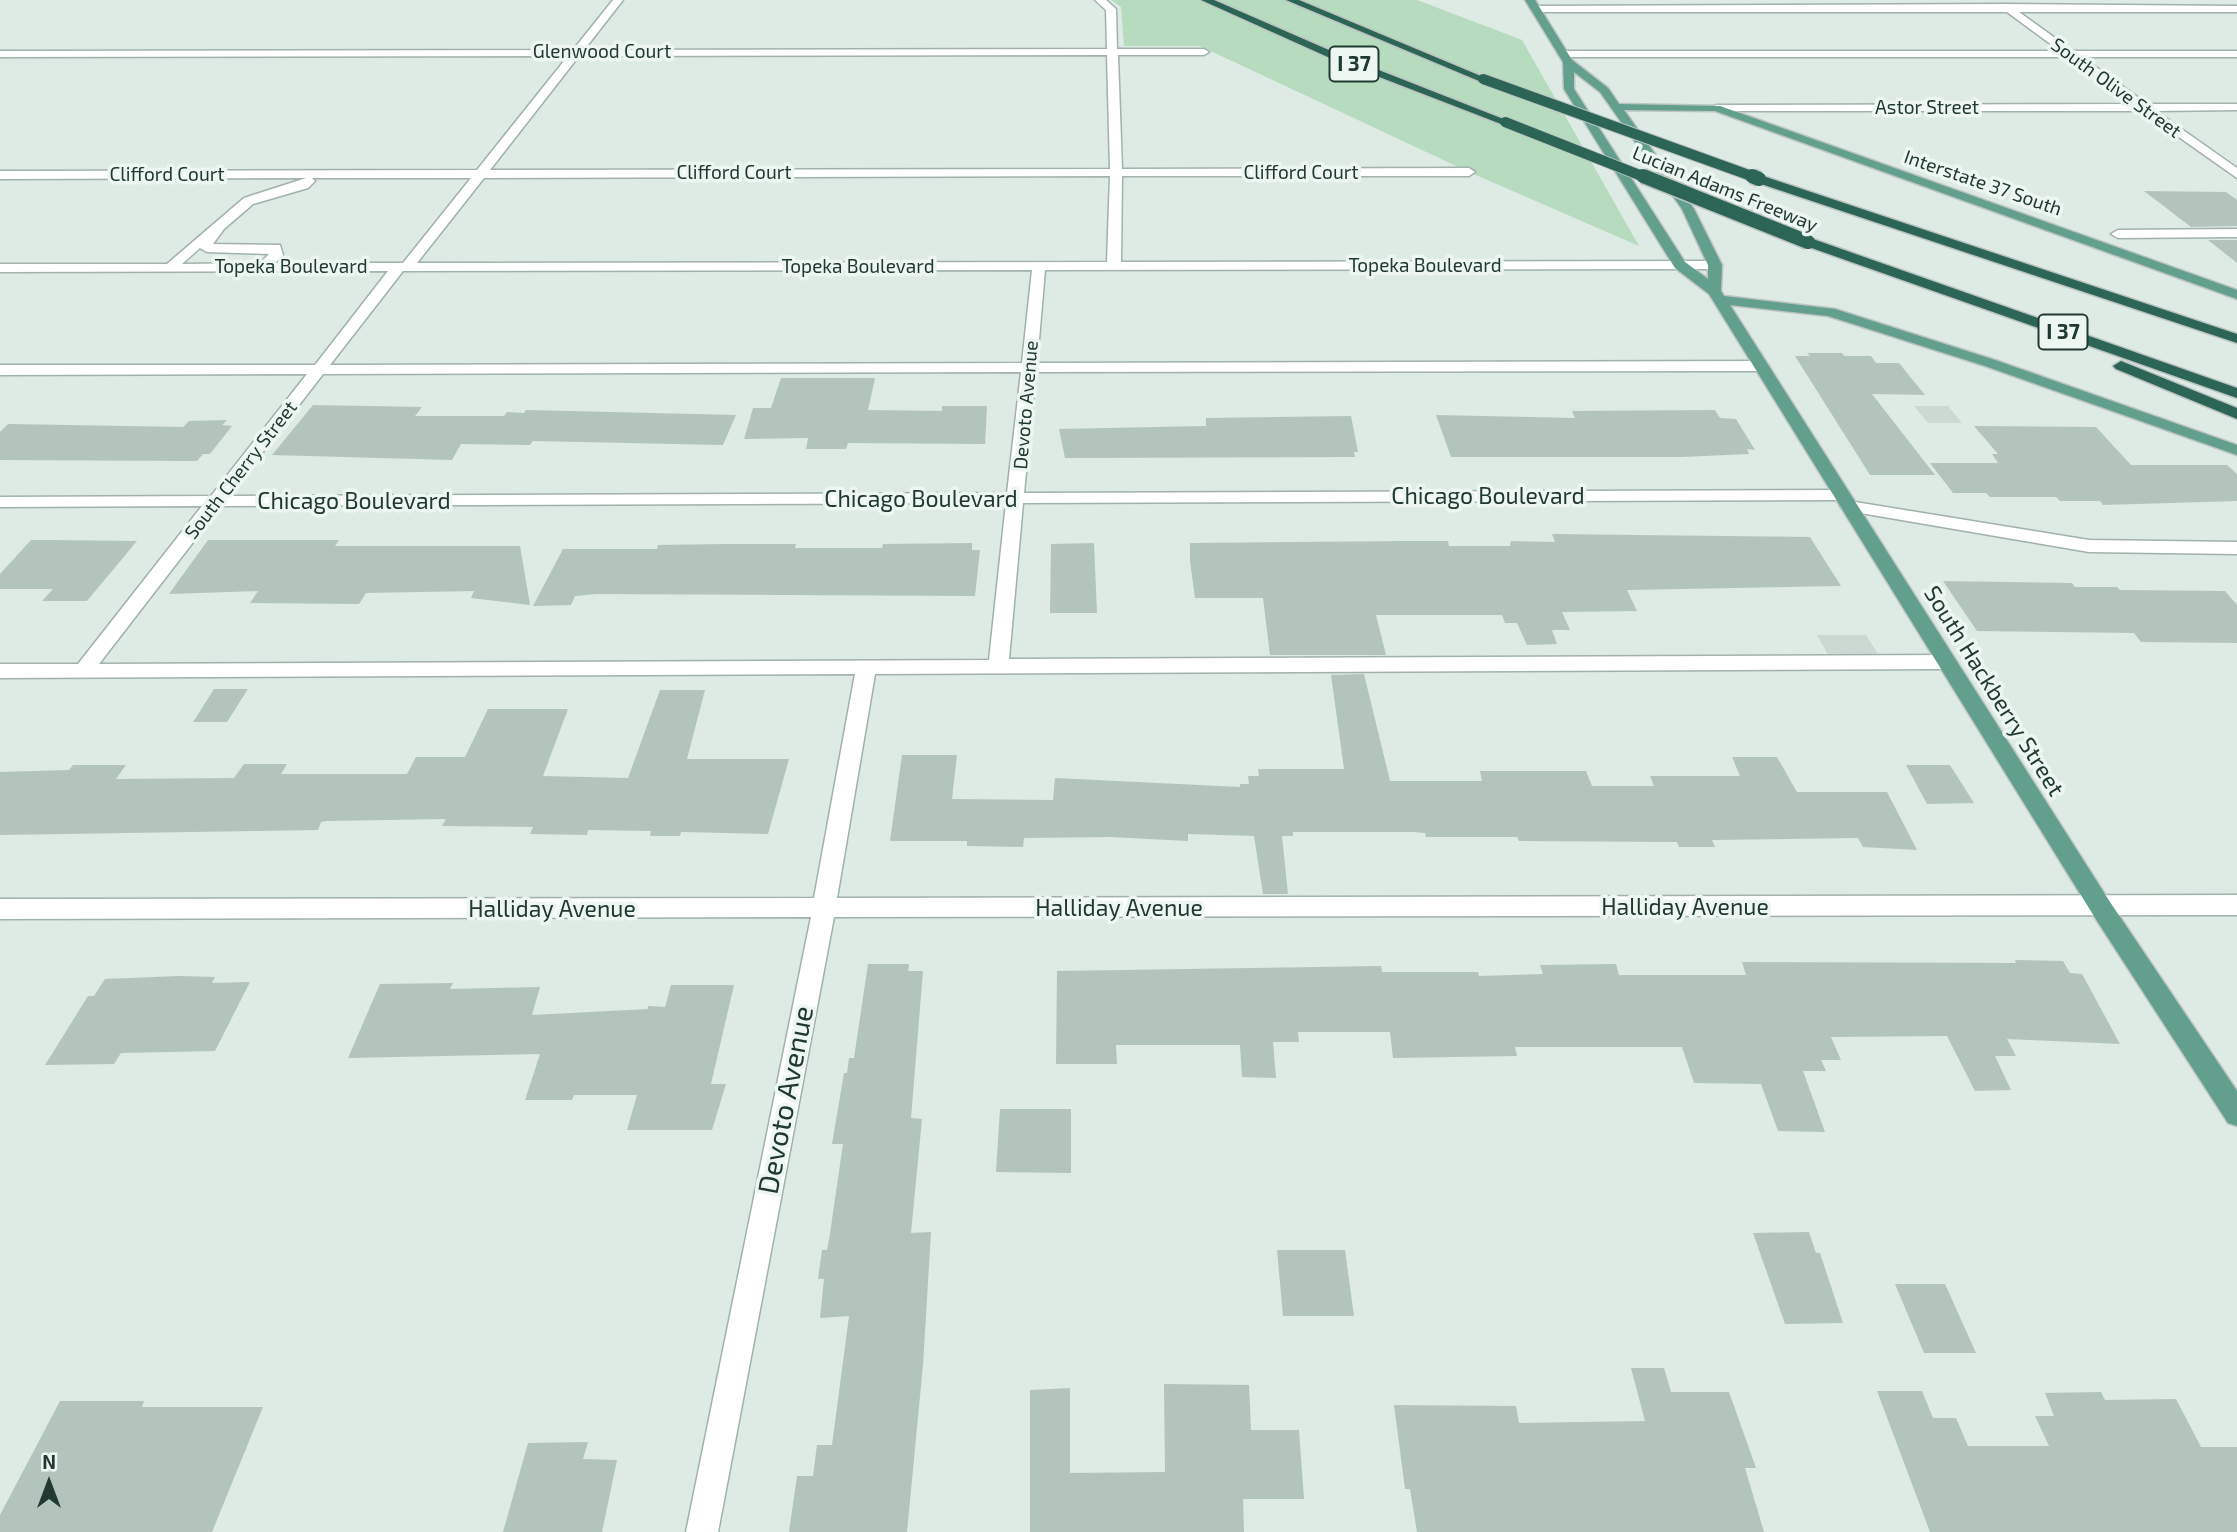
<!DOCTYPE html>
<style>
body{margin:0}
#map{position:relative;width:2237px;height:1532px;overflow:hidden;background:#deeae4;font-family:"Exo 2",sans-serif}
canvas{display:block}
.north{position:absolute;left:14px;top:1448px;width:70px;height:70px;-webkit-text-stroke:5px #eef6f2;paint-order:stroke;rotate:0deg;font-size:19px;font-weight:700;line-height:28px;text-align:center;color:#203931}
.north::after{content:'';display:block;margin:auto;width:24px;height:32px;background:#203931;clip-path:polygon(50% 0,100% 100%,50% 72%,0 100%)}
</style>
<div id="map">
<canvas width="2237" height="1532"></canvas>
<div class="north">N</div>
</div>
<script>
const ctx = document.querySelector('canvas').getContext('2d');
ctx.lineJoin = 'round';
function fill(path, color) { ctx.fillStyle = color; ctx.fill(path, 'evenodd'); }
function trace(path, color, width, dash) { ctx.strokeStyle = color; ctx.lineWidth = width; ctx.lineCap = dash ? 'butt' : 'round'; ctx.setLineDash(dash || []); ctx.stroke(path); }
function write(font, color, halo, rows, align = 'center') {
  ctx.font = font + ' "Exo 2",sans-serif'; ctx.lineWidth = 7; ctx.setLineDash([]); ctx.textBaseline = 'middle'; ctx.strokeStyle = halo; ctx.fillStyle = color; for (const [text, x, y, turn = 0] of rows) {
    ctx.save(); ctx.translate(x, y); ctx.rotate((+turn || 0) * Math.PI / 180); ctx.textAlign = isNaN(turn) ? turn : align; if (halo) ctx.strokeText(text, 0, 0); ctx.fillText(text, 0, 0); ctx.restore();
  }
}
fill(new Path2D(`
 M1914,406H1948L1962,423H1928Z
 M1817,635H1866L1878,654L1828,655Z`), '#ccd9d3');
fill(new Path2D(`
 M1111,0H1417L1522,40L1639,246L1469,172L1200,46H1124L1121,7Z`), '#b6dbbe');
fill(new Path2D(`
 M2144,191L2226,192L2237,200V226L2191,227Z
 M2208,240H2237V263Z
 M1807,353H1842L1844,356H1871L1876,363H1899L1925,395L1872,394L1935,475H1870L1795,356H1810Z
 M781,378H875L868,410L942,411V406H987L985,444L848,443L846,449H806L808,438L744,439L753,408H771Z
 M313,405L422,407L415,416H504L507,412L524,413L526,410L736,415L723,445L533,441L530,445L461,444L452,460L272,455Z
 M1715,410L1720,418L1736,419L1755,450L1747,449L1749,454L1682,457H1451L1436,415L1575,418L1572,411Z
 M1351,416L1358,452H1354L1355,457L1065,458L1059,429L1206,426V418Z
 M227,420L222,425L232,426L210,454H203L197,461L0,460V432L8,424L183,427L189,421Z
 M1974,426L2096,427L2131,465H2227L2237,474V501L2103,505L2100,501H2060L2056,497H1990L1986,493H1953L1930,463H1998L1992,454H1998Z
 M1552,534L1810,537L1841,586L1627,590L1637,611L1562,612L1570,630H1552L1557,644L1527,645L1517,623H1505L1502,615H1376L1386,655H1270L1263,598H1195L1190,561V543L1402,541H1448L1449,546H1510L1511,541L1555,542Z
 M31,540H49L137,541L87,601H42L53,589H0V574Z
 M208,540H339L335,546H520L530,605L471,598L474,591L366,593L359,604L250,603L258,591L169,594Z
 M972,543V550H980L975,596L596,594L575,596L571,605L533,606L563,549H657L658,545L727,544H796L795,548H882L883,544Z
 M1094,543L1097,613H1050L1051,544Z
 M1943,581L2072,583L2075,587H2117L2120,590L2225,591L2237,605V643L2141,642L2134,633L1977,631Z
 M1364,674L1390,781H1482L1480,771H1586L1592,786H1654L1650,776H1740L1732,757H1777L1797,792H1887L1917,850L1863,847L1858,838L1712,840L1715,847H1679L1677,842L1519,841L1517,837H1426L1425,833L1413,832H1293V836H1282L1288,894H1263L1254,836L1188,834V841L1111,837L1024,838L1023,847L967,846V841H890L902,755H957L952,799L1053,800L1055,778L1240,787V784H1249L1248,776H1259L1258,769H1344L1331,675Z
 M214,689H248L227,722H193Z
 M660,690H705L687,759H789L768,834L681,832L680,836H650L651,831L588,830L587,835L530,834L533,827L442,826L446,819L326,821L321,822L318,830L0,835V772L69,770L73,765H126L116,779L234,778L244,764H287L281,774H407L416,757H465L488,709H568L543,776L628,778Z
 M1906,765H1950L1974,803L1927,804Z
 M2015,960L2063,961L2070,973L2082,974L2120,1044L2007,1039L2016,1056H1995L2011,1090L1975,1091L1947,1036L1831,1037L1841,1060H1821L1826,1071H1803L1825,1132L1778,1131L1761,1084L1694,1083L1682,1047H1515L1517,1056L1393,1058L1390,1032H1298L1299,1042H1273L1276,1078L1242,1077L1240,1045H1116L1117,1064H1056L1057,971L1381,966L1382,972H1478L1479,976L1543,974L1540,965L1616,964L1619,975H1746L1742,962L2016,963Z
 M868,964H909L908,971H923L911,1118L922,1119L911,1233L931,1232L923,1365L907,1532H789L797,1476H813L817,1445H832L849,1316L820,1318L824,1279H818L822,1250H827L829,1240L843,1144H832L844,1073H847L849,1058H854Z
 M179,976L215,977L212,983L250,982L215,1051L121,1053L114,1064L45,1065L88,996H94L105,979Z
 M453,983L450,989L540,987L532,1015L648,1009V1006L665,1007L671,985H734L711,1084H726L712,1130H627L637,1095H574L572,1100H525L540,1054L348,1058L380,984Z
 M1000,1109H1071V1173L996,1172Z
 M1809,1232L1816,1253H1820L1843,1323L1785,1324L1753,1233Z
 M1277,1250H1345L1354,1316H1283Z
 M1895,1284H1945L1976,1353H1924Z
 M1631,1368H1664L1671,1392H1729L1756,1468H1745L1764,1532H1417L1410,1489H1405L1394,1405L1516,1406L1519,1423L1645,1421Z
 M1164,1384L1249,1385L1251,1430H1299L1304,1499H1243L1244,1532H1030V1390L1070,1388V1473L1165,1472Z
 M1877,1391H1922L1933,1418H1956L1968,1446H2049L2035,1416H2054L2045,1393L2101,1392L2105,1400L2176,1399L2201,1447H2237V1532H1930Z
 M60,1401H144L142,1407H263L212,1532H0V1515Z
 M588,1442L583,1459L617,1460L602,1532H503L528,1443Z`), '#b3c4bd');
const minor = new Path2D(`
 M613,0H623L584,50L1107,49L1106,10L1095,0H1106L1116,9L1117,49H1204L1209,52L1204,55H1118L1122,169L1469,168L1475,172L1469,176H1122L1121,262L1715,261L1722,265L1715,269L1045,270L1037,363L1761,361L1769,366L1761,371L1036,372L1024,493L1842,490L1850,495L1842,500L1023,503L1009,659L1947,655L1957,662L1947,669L875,674L837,898L2237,895V915L834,917L718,1532H686L811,917L0,919V899L814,898L855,674L0,678V664H78L202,506L0,507V497L211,496L307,374L0,375V365H315L388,271L0,272V264H167L244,198L306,178L0,179V171L477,170L568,56L0,57V51L573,50ZM1107,55L1110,169L490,170L579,56ZM1110,176L1107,262L417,263L484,178ZM312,178H471L403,263H275L283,255L280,245L213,244L224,229L253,204L308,188L315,181ZM200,248L207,252L269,254L260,263L182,264ZM1032,270L1022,363L330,365L403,271ZM1021,372L1007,493L229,496L323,374ZM1006,503L989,660L99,664L221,506Z
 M2006,4L2237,6V12H2019L2073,51H2237V57H2082L2147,104H2237V110L2156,111L2237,168V178L2142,111H1716L1710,108L1716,105L2133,104L2069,57H1563L1558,54L1563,51H2060L2007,12H1536L1531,9L1536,6Z
 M2237,229V237L2118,238L2111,234L2118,230Z
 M1849,501L2089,540L2237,542V554L2089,552L1843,510L1840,506Z`);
const major = new Path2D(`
 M1525,0H1535L1572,60L1608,88L1619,104L1720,106L2237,290V299L1715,111L1624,110L1694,209L1722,265L1721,291L1724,296L1835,309L1995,360L2237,445V455L1985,366L1828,316L1730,305L2108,899L2237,1091V1126L2228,1123L2092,913L1709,294L1675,268L1564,89L1563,62ZM1574,72L1600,92L1682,209L1708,265V279L1685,262L1574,89Z`);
const highway = new Path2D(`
 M1201,0H1214L1338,54L1511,122L1501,124L1330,58Z
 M1286,0H1299L1488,79L1479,81Z
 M1755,176H1763L2237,334V343L1755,182Z
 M1803,239H1813L2237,388V398L1803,245Z
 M2121,361L2237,408V419L2116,369L2113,366Z`);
trace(minor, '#a1b1ab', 3);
trace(major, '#bcc4c1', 3);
trace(highway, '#bcc4c1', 3);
fill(minor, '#fff');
fill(major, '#629f8d');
fill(highway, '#2c6556');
const highwayBridgeFar1 = new Path2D(`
 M1483,79L1757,178
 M1505,122L1647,178`);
const highwayBridge = new Path2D(`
 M1643,176L1808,242
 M1752,176L1759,179`);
trace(highwayBridgeFar1, '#bcc4c1', 12, []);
trace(highwayBridge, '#bcc4c1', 17, []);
trace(highwayBridgeFar1, '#2c6556', 10);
trace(highwayBridge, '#2c6556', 14);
write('19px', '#203931', '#eef6f2', [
 ["Glenwood Court",602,52],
 ["South Olive Street",2116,88,36],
 ["Astor Street",1927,108],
 ["Clifford Court",734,173],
 ["Clifford Court",1301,173],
 ["Clifford Court",167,175],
 ["Interstate 37 South",1983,183,19],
 ["Lucian Adams Freeway",1725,189,22],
 ["Topeka Boulevard",1425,266],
 ["Topeka Boulevard",291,267],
 ["Topeka Boulevard",858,267],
 ["Devoto Avenue",1026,405,-85],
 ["South Cherry Street",241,470,-52]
]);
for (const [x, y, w] of [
 [1354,64,49],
 [2063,332,49]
]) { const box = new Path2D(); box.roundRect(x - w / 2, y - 17.5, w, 35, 5); ctx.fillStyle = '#eef6f2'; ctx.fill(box); trace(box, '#203931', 2); }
write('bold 21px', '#203931', null, [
 ["I 37",1354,64],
 ["I 37",2063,332]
]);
write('23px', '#203931', '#eef6f2', [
 ["Chicago Boulevard",1488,496],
 ["Chicago Boulevard",921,499],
 ["Chicago Boulevard",354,501],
 ["South Hackberry Street",1994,691,58],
 ["Halliday Avenue",1685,907],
 ["Halliday Avenue",1119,908],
 ["Halliday Avenue",552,909]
]);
write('28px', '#203931', '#eef6f2', [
 ["Devoto Avenue",786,1100,-79]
]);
</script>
